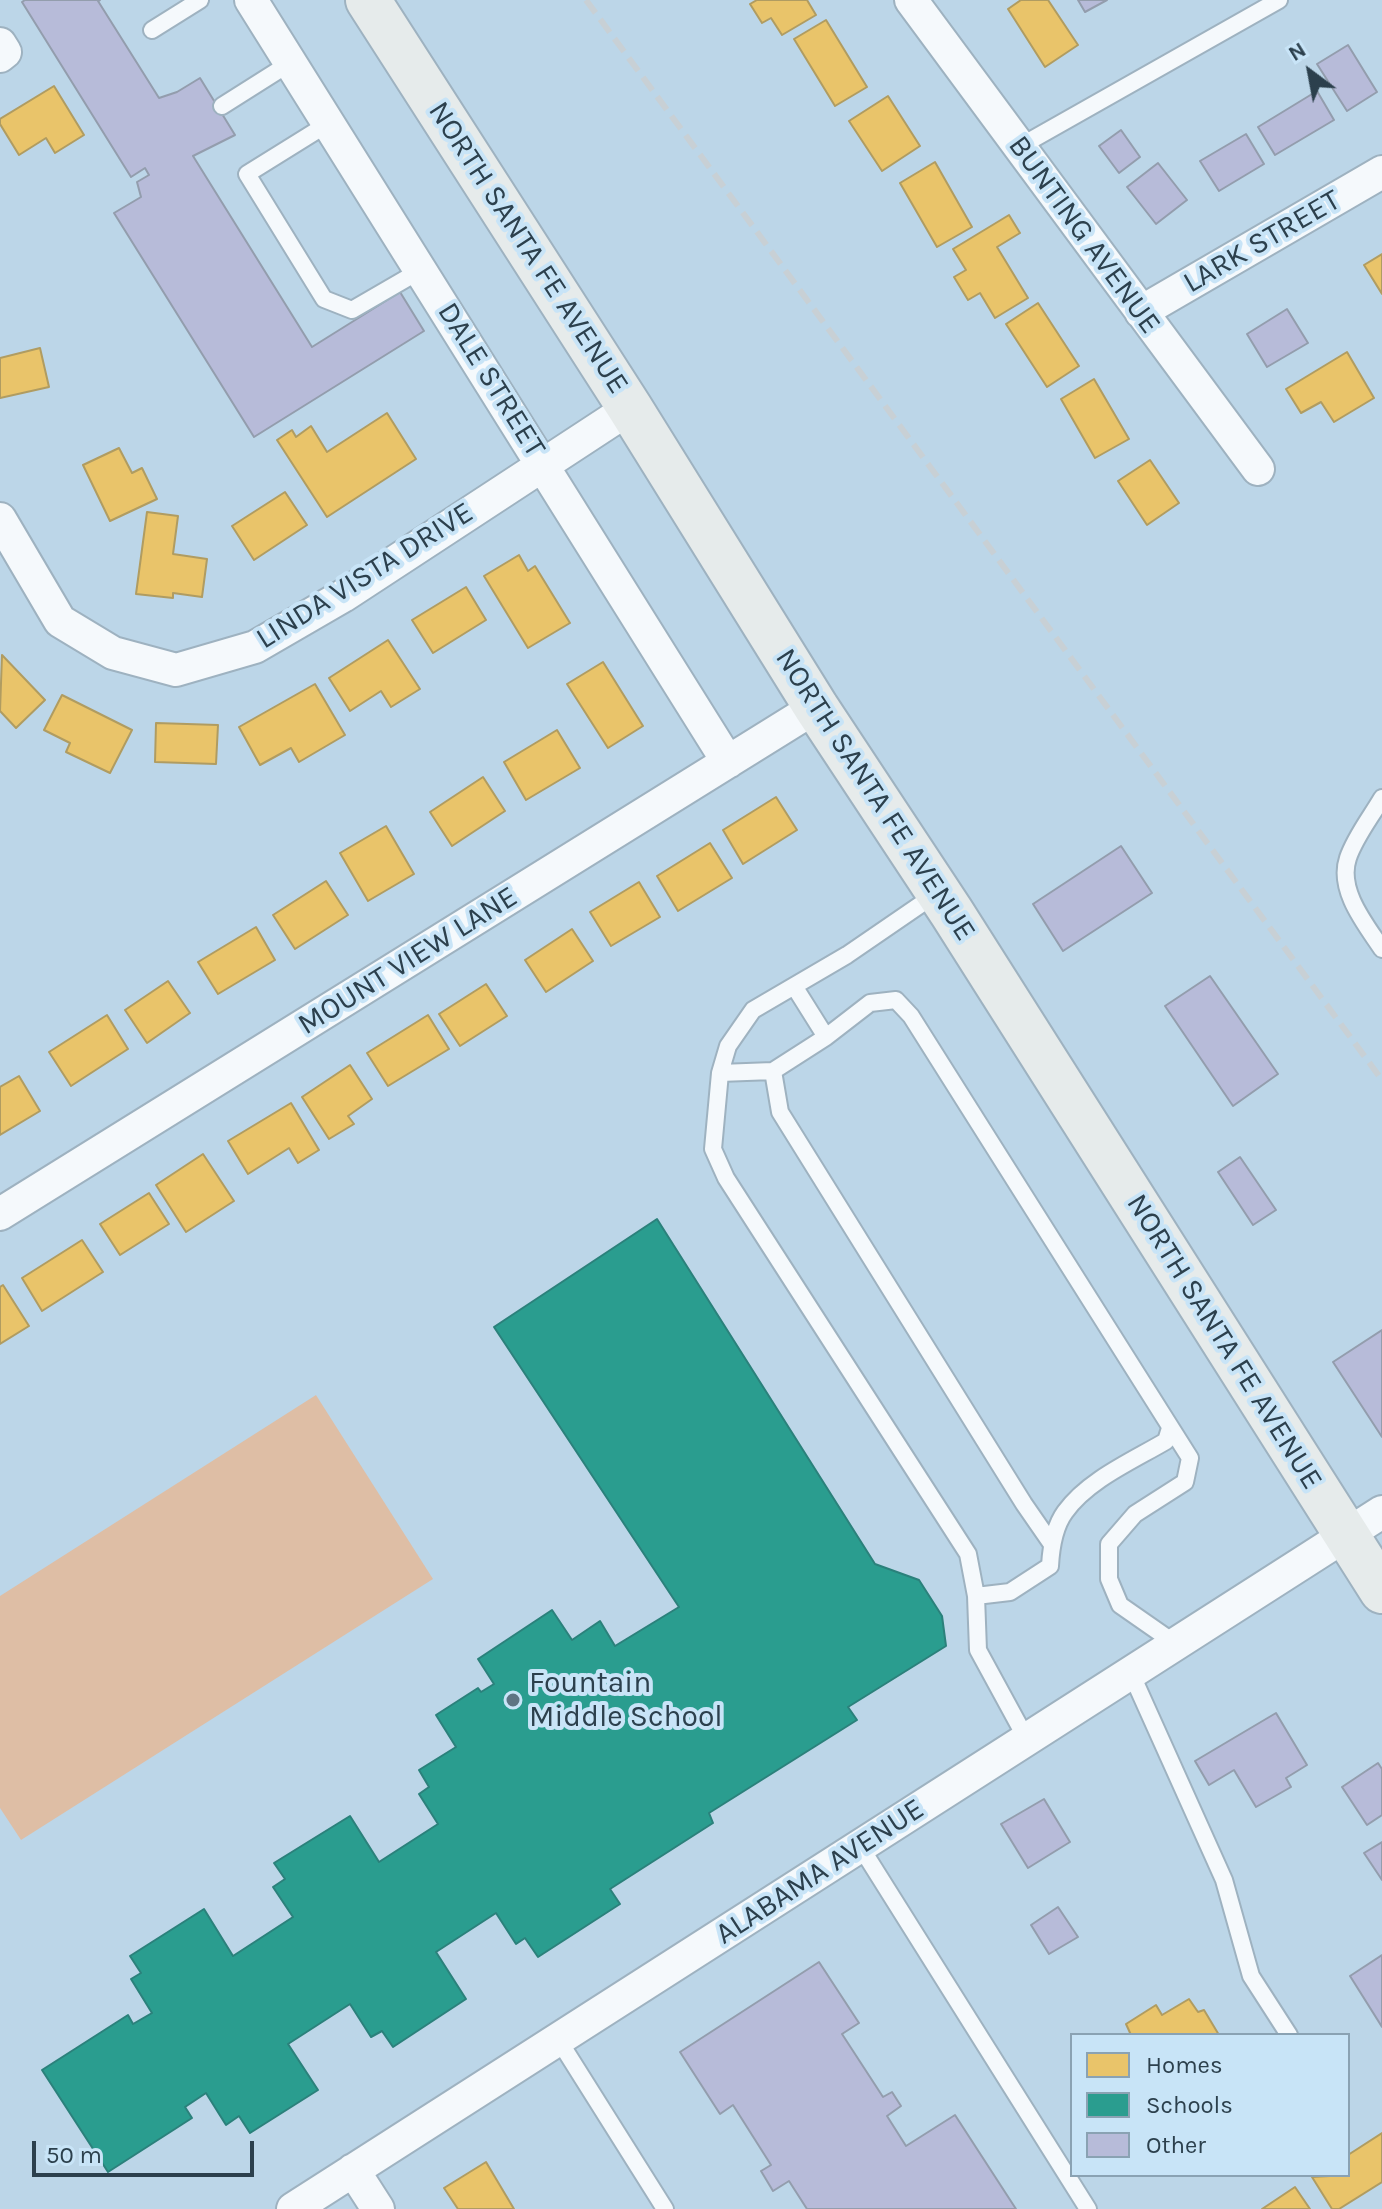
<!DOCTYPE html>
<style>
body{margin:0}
#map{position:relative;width:1382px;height:2209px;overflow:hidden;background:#bcd6e8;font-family:Karla,sans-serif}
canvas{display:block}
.legend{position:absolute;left:1070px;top:2033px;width:280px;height:144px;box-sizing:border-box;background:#c8e4f7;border:2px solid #8aa2b3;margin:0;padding:10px 14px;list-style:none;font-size:24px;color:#2c404d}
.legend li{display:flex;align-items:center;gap:16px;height:40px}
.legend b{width:40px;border:2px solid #8aa2b3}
.north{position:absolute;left:1270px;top:32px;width:80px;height:80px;-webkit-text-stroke:6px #c8e4f7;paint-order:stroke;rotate:328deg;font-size:22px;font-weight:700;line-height:32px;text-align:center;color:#2c404d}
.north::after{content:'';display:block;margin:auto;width:28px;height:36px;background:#2c404d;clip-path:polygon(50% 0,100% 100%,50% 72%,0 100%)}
.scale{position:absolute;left:32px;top:2141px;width:222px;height:36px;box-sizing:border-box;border:4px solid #2c404d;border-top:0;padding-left:10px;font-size:24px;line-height:28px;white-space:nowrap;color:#2c404d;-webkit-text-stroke:6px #c8e4f7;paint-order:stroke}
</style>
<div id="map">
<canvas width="1382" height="2209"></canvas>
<ul class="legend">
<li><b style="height:22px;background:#e9c46a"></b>Homes</li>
<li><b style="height:22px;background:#2a9d8f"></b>Schools</li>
<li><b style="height:22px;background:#b7bbd9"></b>Other</li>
</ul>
<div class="north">N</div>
<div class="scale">50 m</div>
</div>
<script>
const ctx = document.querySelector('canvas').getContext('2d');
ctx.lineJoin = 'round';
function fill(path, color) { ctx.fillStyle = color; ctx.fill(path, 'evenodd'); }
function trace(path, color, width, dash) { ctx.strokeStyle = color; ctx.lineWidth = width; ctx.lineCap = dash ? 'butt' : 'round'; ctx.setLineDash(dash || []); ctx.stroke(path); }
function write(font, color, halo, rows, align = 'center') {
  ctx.font = font + ' Karla,sans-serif'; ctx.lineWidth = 8; ctx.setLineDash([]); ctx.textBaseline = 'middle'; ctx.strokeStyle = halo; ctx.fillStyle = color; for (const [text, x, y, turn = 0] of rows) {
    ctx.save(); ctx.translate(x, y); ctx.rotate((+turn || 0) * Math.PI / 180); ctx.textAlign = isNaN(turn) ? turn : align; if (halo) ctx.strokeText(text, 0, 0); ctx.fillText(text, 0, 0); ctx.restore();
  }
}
fill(new Path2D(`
 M316,1395L433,1579L21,1840L0,1808V1596Z`), '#debea5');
const homes = new Path2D(`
 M757,0H807L816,15L782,35L771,18L762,23L750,4Z
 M1021,0H1048L1078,45L1045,67L1008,9Z
 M826,20L867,87L835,106L794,39Z
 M54,86L84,135L55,153L46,138L19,155L0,124V119Z
 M888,96L920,146L882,171L849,121Z
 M935,162L972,227L937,247L900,183Z
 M1009,215L1020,233L997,247L1028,298L995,318L980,293L968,300L954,277L966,270L953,249Z
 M1382,254V294L1364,265Z
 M1038,303L1079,366L1047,387L1006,324Z
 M40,348L49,387L0,398V358Z
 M1347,352L1374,398L1334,422L1321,402L1301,413L1286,389Z
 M1094,379L1129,439L1095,458L1061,399Z
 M387,413L416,459L327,517L277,440L292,430L296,437L311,426L327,452Z
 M119,448L132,473L142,468L157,499L110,521L83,465Z
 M1150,460L1179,503L1147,525L1118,481Z
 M285,492L307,525L254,560L232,526Z
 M147,512L178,516L173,554L207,559L202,597L173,593V598L136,594Z
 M519,555L528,571L535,566L570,623L528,648L484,576Z
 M466,587L486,620L433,653L412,620Z
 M388,640L420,689L391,707L381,691L350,711L329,678Z
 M2,655L45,700L16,728L0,711Z
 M603,662L643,726L608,748L567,684Z
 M315,684L345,735L299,762L291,748L260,765L239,727Z
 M62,695L132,730L110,773L66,752L70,743L44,730Z
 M156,723L218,725L216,764L155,762Z
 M557,730L580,768L526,800L504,762Z
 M483,777L505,811L452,846L430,812Z
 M776,797L797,830L743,864L723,830Z
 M386,826L414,874L368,901L340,853Z
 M710,843L732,878L678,911L657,876Z
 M326,881L348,915L295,949L273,915Z
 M639,882L660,917L611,946L590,912Z
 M256,927L275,960L218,994L198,962Z
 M572,929L593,961L546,992L525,960Z
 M168,981L190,1013L147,1043L125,1010Z
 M486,984L507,1016L460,1046L439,1014Z
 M107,1015L128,1049L71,1086L49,1052Z
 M428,1015L449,1049L388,1086L367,1053Z
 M350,1065L372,1099L348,1116L354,1124L329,1139L302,1097Z
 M19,1076L40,1111L0,1135V1087Z
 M291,1103L319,1150L298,1163L289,1148L248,1174L228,1141Z
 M203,1154L234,1201L186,1232L156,1185Z
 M149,1193L169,1224L120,1255L100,1224Z
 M82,1240L103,1272L42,1311L22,1278Z
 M3,1285L29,1326L0,1344V1287Z
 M1189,1999L1198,2012L1204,2010L1219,2035H1131L1126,2024L1156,2005L1162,2015Z
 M1382,2133V2182L1339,2209H1332L1312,2177L1348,2175V2155Z
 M486,2162L514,2209H458L444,2188Z
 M1295,2187L1310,2209H1262Z`);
fill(homes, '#e9c46a');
trace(homes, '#b09c61', 2);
const schools = new Path2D(`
 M657,1219L875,1564L919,1580L942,1616L946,1646L848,1707L857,1720L709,1813L713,1823L610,1889L620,1904L538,1957L525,1938L516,1944L496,1913L436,1952L466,1999L393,2047L382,2031L371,2037L350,2004L288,2044L318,2090L250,2133L239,2116L226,2125L206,2093L185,2107L192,2118L108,2172L42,2070L128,2015L133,2024L152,2013L131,1979L141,1973L130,1956L204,1909L233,1956L293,1917L273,1887L285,1879L274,1863L350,1816L379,1862L438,1824L419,1794L429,1787L419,1770L456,1747L436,1715L478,1688L481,1692L494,1684L478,1659L552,1610L572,1640L600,1621L615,1646L679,1607L494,1327Z`);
fill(schools, '#2a9d8f');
trace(schools, '#2b817b', 2);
const building = new Path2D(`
 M25,0H100L98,1L159,98L177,92L200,78L235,135L193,156L312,347L400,292L424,331L254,437L114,213L141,197L137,182L149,175L145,168L131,177L22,2Z
 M1078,0H1107L1085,12Z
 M1348,45L1377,92L1347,111L1317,64Z
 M1317,91L1334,120L1275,155L1258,127Z
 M1121,130L1140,157L1119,173L1099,146Z
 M1246,134L1264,164L1219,191L1200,161Z
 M1158,163L1187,200L1156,224L1127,187Z
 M1287,309L1308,343L1267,367L1247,334Z
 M1121,846L1152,893L1063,951L1033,904Z
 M1210,976L1278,1074L1233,1106L1165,1006Z
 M1240,1157L1276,1210L1253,1225L1218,1172Z
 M1382,1330V1437L1333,1362Z
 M1276,1713L1307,1765L1286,1778L1291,1787L1256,1807L1234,1770L1209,1785L1195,1761Z
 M1378,1763L1382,1769V1815L1367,1825L1342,1787Z
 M1044,1799L1070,1842L1028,1868L1001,1824Z
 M1382,1842V1880L1364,1853Z
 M1058,1907L1078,1937L1049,1954L1031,1925Z
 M1382,1955V2027L1350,1976Z
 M819,1962L859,2023L842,2034L883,2097L892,2092L901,2106L887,2116L906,2146L955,2115L1016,2209H807L789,2181L773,2191L761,2171L771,2165L733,2105L720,2114L680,2052Z`);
fill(building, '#b7bbd9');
trace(building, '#939dad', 2);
const service = new Path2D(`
 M152,30L200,0
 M222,106L290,63
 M329,123L247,174L324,299L352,310L421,270
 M1019,147L1279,0
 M1382,798C1371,817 1355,837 1348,858C1337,890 1366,925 1382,949
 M936,894L847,955L753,1010L728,1046L720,1073L713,1149L726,1178L968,1554L976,1596L978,1650L1027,1740
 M794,986L826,1037L870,1003L896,1000L911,1016L1190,1458L1185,1482L1135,1514L1109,1544V1579L1120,1605L1176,1644
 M773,1071L780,1112L1024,1504L1051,1543
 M720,1073L773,1071L826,1037
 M976,1596L1010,1592L1050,1566C1051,1548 1054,1527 1065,1512C1088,1480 1132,1461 1166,1441L1170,1428
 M1131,1673L1224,1880L1251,1976L1289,2035
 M860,1846L1088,2209
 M558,2039L665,2209`);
const minor = new Path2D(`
 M251,0L728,762
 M911,0L1258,469
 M0,44L5,52L0,56
 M1141,312L1382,172
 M0,519L60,621L113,653L176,670L255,647L343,596L630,408
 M0,1214L816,707
 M353,2170L378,2209
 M293,2209L1382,1512`);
const secondary = new Path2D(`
 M368,0L630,408L816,707L952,913L1382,1591`);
trace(service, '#9eb2c0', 20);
trace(minor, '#9eb2c0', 36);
trace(secondary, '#9eb2c0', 48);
trace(service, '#f5f9fc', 16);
trace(minor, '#f5f9fc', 32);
trace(secondary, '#e6ebeb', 44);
trace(new Path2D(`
 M586,0L1382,1080`), '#c8d0d5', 6, [16, 8]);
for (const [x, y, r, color] of [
 [513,1700,8,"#5e7483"]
]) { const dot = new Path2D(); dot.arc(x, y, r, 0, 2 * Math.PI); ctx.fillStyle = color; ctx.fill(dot); trace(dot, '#c8e4f7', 3); }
write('30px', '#2c404d', '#c8e4f7', [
 ["BUNTING AVENUE",1084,235,54],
 ["LARK STREET",1262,242,-30],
 ["NORTH SANTA FE AVENUE",528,248,57],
 ["DALE STREET",491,380,58],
 ["LINDA VISTA DRIVE",365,576,-32],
 ["NORTH SANTA FE AVENUE",875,795,57],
 ["MOUNT VIEW LANE",408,961,-32],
 ["NORTH SANTA FE AVENUE",1224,1342,58],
 ["ALABAMA AVENUE",820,1872,-33]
]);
write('30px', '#2c404d', '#c8e4f7', [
 ["Fountain",529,1683],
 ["Middle School",529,1717]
], 'left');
</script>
